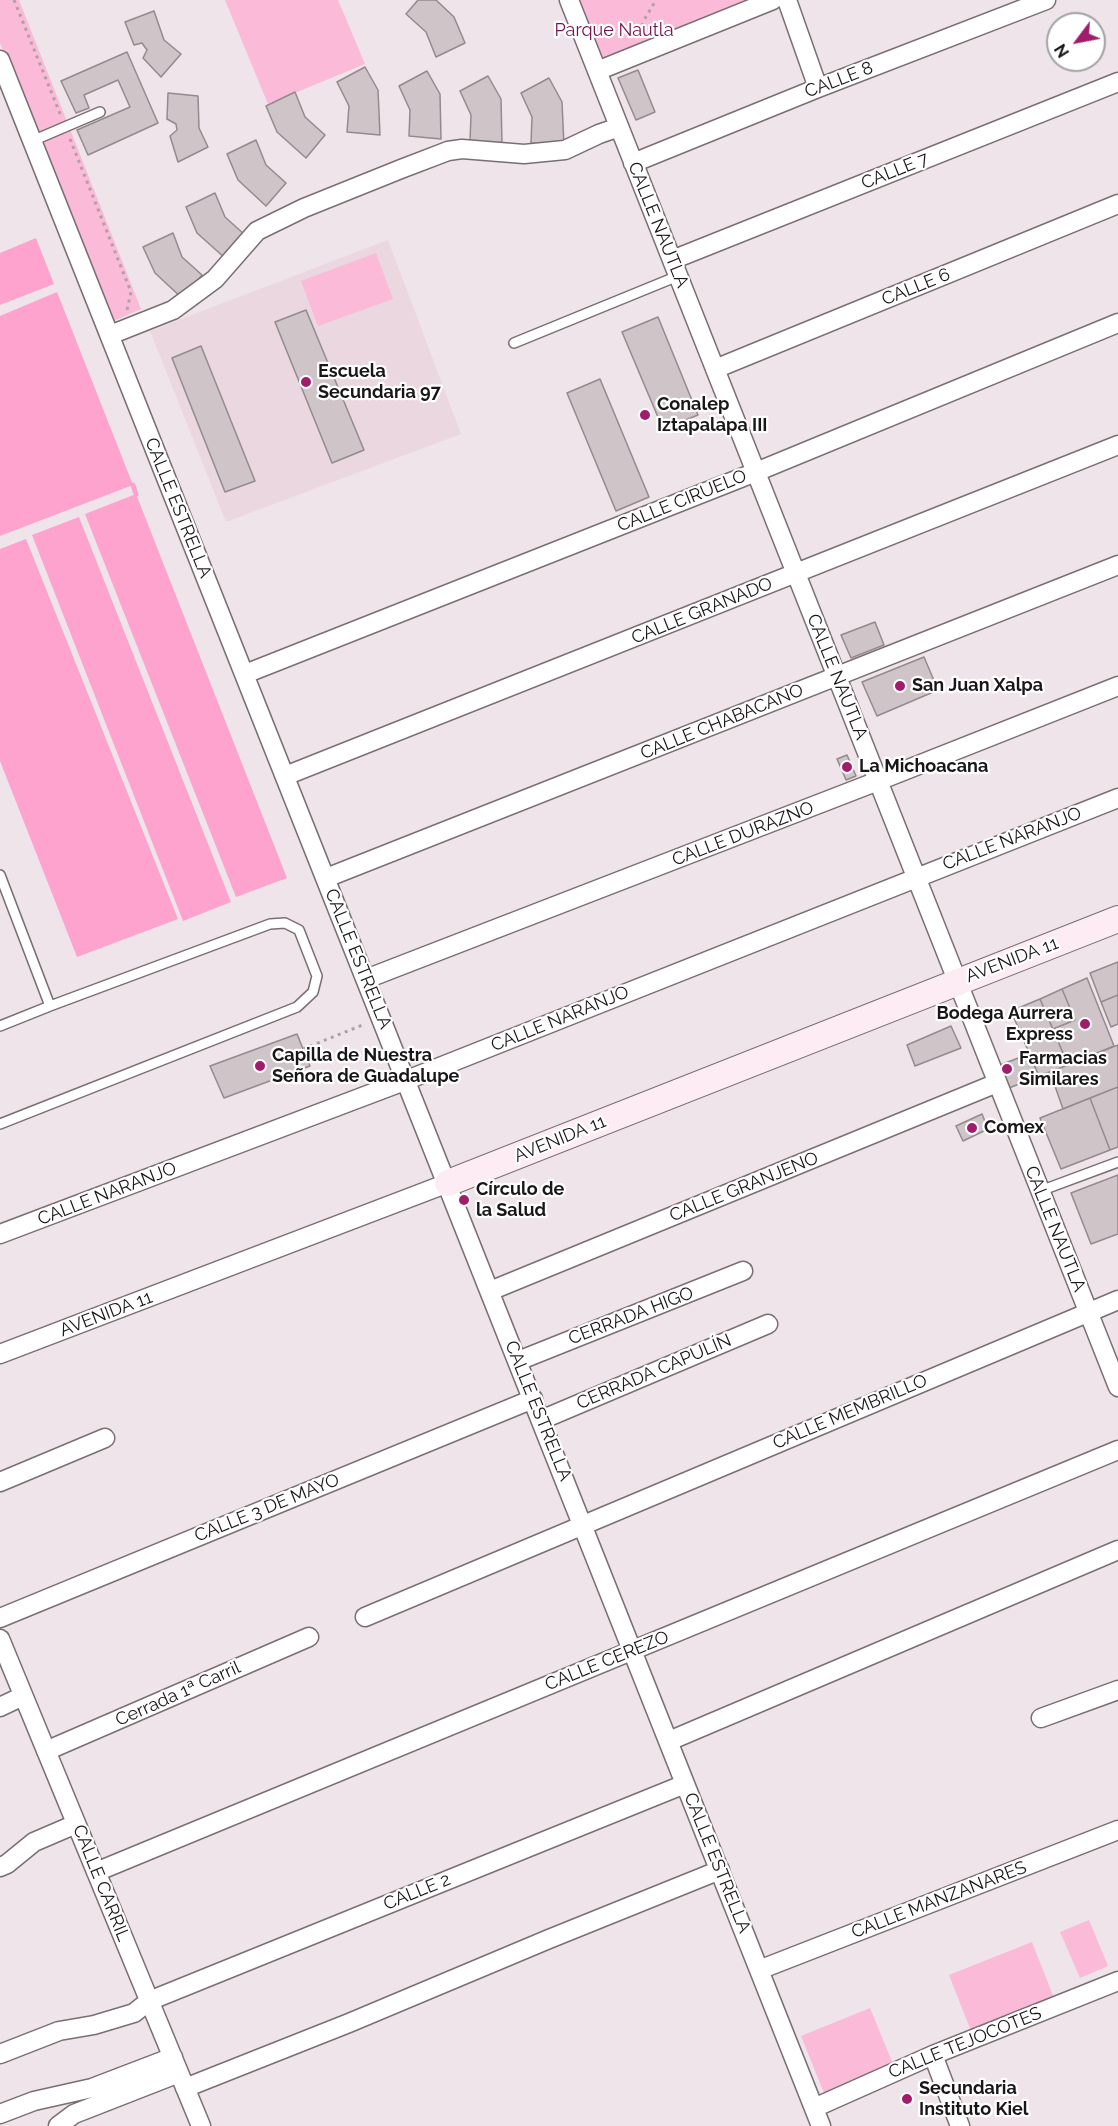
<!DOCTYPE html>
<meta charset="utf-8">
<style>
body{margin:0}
#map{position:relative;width:1118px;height:2126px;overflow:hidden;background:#efe4e9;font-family:Raleway,sans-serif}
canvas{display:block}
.north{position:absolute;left:1046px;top:12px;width:60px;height:60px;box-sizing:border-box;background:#fff;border:2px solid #a3a2a2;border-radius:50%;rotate:238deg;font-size:16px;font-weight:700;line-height:24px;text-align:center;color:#191617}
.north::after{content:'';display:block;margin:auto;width:21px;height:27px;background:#a11d6c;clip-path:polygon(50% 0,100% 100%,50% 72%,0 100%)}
</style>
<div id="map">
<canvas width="1118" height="2126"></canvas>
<div class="north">N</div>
</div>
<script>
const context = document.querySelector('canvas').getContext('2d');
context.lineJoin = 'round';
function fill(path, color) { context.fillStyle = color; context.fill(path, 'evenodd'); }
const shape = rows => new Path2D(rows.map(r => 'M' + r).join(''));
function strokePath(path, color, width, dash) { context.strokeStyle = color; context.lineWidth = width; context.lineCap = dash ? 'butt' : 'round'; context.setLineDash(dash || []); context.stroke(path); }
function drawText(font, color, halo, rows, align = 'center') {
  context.font = font + ' Raleway,sans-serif'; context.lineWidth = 4.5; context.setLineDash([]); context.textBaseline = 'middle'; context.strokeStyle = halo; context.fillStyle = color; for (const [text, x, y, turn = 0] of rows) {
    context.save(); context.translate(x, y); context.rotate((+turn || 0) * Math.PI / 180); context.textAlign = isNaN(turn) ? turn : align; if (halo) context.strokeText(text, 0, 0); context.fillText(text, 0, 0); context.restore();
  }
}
const built = shape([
 [388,240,461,434,226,522,150,331]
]);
const green = shape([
 [0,0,19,0,141,309,109,323,0,43],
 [225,0,338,0,365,64,268,104],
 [569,0,771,0,597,71],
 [376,253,393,299,318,326,301,281],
 [1089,1920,1108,1966,1080,1978,1060,1932],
 [1032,1942,1054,1998,971,2031,949,1975],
 [870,2008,893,2064,824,2093,801,2036]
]);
const water = shape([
 [36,238,54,284,0,305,0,253],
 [57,292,133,485,0,536,0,316],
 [136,494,287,878,236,897,85,514],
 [79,517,231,902,183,921,32,535],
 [26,539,178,919,77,957,0,761,0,549]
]);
const stream = shape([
 [133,485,136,494]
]);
const building = shape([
 [418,0,436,0,454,17,465,43,436,57,426,32,406,14,418,0],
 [154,11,164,40,181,54,161,77,143,58,147,50,142,43,134,45,125,22,154,11],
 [127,52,158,123,88,155,77,130,130,107,118,80,84,95,89,108,76,113,61,81,127,52],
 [365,67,378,90,380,135,347,132,349,106,337,82,365,67],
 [638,70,655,112,636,120,618,78,638,70],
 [427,71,440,94,441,139,409,136,410,110,399,86,427,71],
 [488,76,501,99,502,144,470,141,471,115,460,91,488,76],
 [549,78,562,102,564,146,531,143,532,117,521,93,549,78],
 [295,92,305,117,325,135,306,158,277,132,266,106,295,92],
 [168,93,198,96,199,128,208,147,178,162,170,136,177,130,176,124,167,119,168,93],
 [256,140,266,165,286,183,266,206,238,180,227,154,256,140],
 [215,193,225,217,245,235,226,259,197,233,186,207,215,193],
 [173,233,182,257,202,275,183,299,155,273,143,247,173,233],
 [306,310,364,450,332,463,275,322,306,310],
 [658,317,698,415,663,429,622,332,658,317],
 [201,346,255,481,225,492,172,358,201,346],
 [600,379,649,497,616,511,567,393,600,379],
 [875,622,884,645,851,658,841,635,875,622],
 [924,657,938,690,877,716,862,682,924,657],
 [847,755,856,776,846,780,837,759,847,755],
 [1118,962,1118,995,1101,1002,1090,973,1118,962],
 [1087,978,1114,1046,1068,1065,1053,1029,1075,1020,1062,989,1087,978],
 [1062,989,1075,1020,1053,1029,1040,999,1062,989],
 [1118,995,1118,1024,1111,1027,1101,1002,1118,995],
 [1040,999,1068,1065,1039,1076,1011,1011,1040,999],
 [951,1026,961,1048,915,1066,907,1045,951,1026],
 [297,1034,310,1066,224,1098,210,1066,297,1034],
 [1118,1045,1118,1087,1063,1109,1050,1072,1118,1045],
 [1029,1054,1039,1076,1009,1088,1000,1065,1029,1054],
 [1118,1087,1118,1147,1110,1150,1090,1098,1118,1087],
 [1090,1098,1110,1150,1061,1169,1040,1118,1090,1098],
 [982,1114,988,1129,963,1141,956,1126,982,1114],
 [1118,1175,1118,1234,1091,1244,1071,1193,1118,1175]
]);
const path = shape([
 [14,0,61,116],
 [640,33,644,20,656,0],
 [70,139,131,292,127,310],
 [303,1049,365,1024]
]);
const lane = shape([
 [32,141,100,112],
 [514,343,678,276],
 [0,875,50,1006,270,924,285,923,299,930,317,976,313,992,297,1007,0,1124],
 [0,1026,50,1006],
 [1040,1191,1118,1162]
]);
const street = shape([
 [569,0,1118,1387],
 [787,0,818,88],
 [0,60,821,2126],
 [597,71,773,0],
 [633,163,818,88,1046,0],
 [672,260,1118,82],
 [110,335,173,310,215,279,257,231,304,208,401,169,448,151,462,149,524,154,565,150,599,134,619,127],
 [715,369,1118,204],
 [245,674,756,472,1118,323],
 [285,776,1118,445],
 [326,878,1118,565],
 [366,979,878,781,1118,686],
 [0,1234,407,1080,1118,798],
 [490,1291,997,1083],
 [0,1354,448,1183],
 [518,1361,743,1271],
 [541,1420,768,1324],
 [0,1482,105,1438],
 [365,1617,1118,1300],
 [0,1618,533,1399],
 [0,1639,201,2126],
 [0,1707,23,1696],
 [1041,1718,1118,1690],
 [669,1741,1118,1550],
 [46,1751,309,1637],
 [0,1867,7,1864,34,1842,76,1824],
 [96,1872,1118,1450],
 [759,1970,1118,1830],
 [0,2054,59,2031,94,2025,134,2013,149,2001,685,1784],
 [933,2055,960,2126],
 [185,2088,349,2023,549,1939,720,1870],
 [814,2108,933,2055,1118,1981],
 [0,2114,34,2101,92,2088,173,2057],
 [58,2126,74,2114,179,2073]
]);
const secondary = shape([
 [448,1183,1118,919]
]);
const markers = [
 [306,382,6,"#a11d6c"],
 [645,415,6,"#a11d6c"],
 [900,686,6,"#a11d6c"],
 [847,767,6,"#a11d6c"],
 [1085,1024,6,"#a11d6c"],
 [260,1066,6,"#a11d6c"],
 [1007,1069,6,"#a11d6c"],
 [972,1128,6,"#a11d6c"],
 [464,1200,6,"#a11d6c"],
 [907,2099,6,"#a11d6c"]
];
const parkNames = [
 ["Parque Nautla",614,31]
];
const streetNames = [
 ["CALLE 8",839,80,-21],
 ["CALLE 7",895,171,-22],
 ["CALLE NAUTLA",658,225,68],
 ["CALLE 6",916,287,-22],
 ["CALLE CIRUELO",682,501,-22],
 ["CALLE ESTRELLA",178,508,68],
 ["CALLE GRANADO",702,611,-22],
 ["CALLE NAUTLA",837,677,68],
 ["CALLE CHABACANO",722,722,-22],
 ["CALLE DURAZNO",743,834,-21],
 ["CALLE NARANJO",1012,839,-21],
 ["CALLE ESTRELLA",358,959,68],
 ["AVENIDA 11",1012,960,-21],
 ["CALLE NARANJO",560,1019,-22],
 ["AVENIDA 11",560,1139,-22],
 ["CALLE GRANJENO",744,1187,-22],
 ["CALLE NARANJO",107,1194,-21],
 ["CALLE NAUTLA",1055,1229,68],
 ["AVENIDA 11",106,1314,-21],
 ["CERRADA HIGO",631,1316,-21],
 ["CERRADA CAPULÍN",654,1372,-23],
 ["CALLE ESTRELLA",538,1411,68],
 ["CALLE MEMBRILLO",850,1412,-23],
 ["CALLE 3 DE MAYO",267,1508,-22],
 ["CALLE CEREZO",607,1661,-22],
 ["Cerrada 1ª Carril",178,1694,-24],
 ["CALLE ESTRELLA",717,1863,68],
 ["CALLE CARRIL",101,1883,68],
 ["CALLE 2",417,1892,-22],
 ["CALLE MANZANARES",939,1900,-21],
 ["CALLE TEJOCOTES",965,2043,-22]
];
const poiNames = [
 ["Escuela",318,372],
 ["Secundaria 97",318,393],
 ["Conalep",657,405],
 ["Iztapalapa III",657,426],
 ["San Juan Xalpa",912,686],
 ["La Michoacana",859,767],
 ["Bodega Aurrera",1073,1014,"right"],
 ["Express",1073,1035,"right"],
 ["Capilla de Nuestra",272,1056],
 ["Señora de Guadalupe",272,1077],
 ["Farmacias",1019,1059],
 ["Similares",1019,1080],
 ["Comex",984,1128],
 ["Círculo de",476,1190],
 ["la Salud",476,1211],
 ["Secundaria",919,2089],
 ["Instituto Kiel",919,2110]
];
fill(built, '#ead7df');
fill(green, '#fbbad8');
fill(water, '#fda3ce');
strokePath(stream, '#fda3ce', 5);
fill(building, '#cfc5c9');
strokePath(building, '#948a8e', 1.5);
strokePath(lane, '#796f73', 12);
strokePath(street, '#796f73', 21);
strokePath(secondary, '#796f73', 28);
strokePath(path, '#aba3a6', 3, [3, 4.5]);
strokePath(lane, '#fff', 9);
strokePath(street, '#fff', 18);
strokePath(secondary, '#feecf4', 26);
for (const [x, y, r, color] of markers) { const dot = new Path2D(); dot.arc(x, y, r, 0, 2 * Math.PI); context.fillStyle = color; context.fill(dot); strokePath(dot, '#fff', 2); }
drawText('18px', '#770f4e', '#fff', parkNames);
drawText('18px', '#191617', '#fff', streetNames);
drawText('bold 18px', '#191617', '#fff', poiNames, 'left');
</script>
